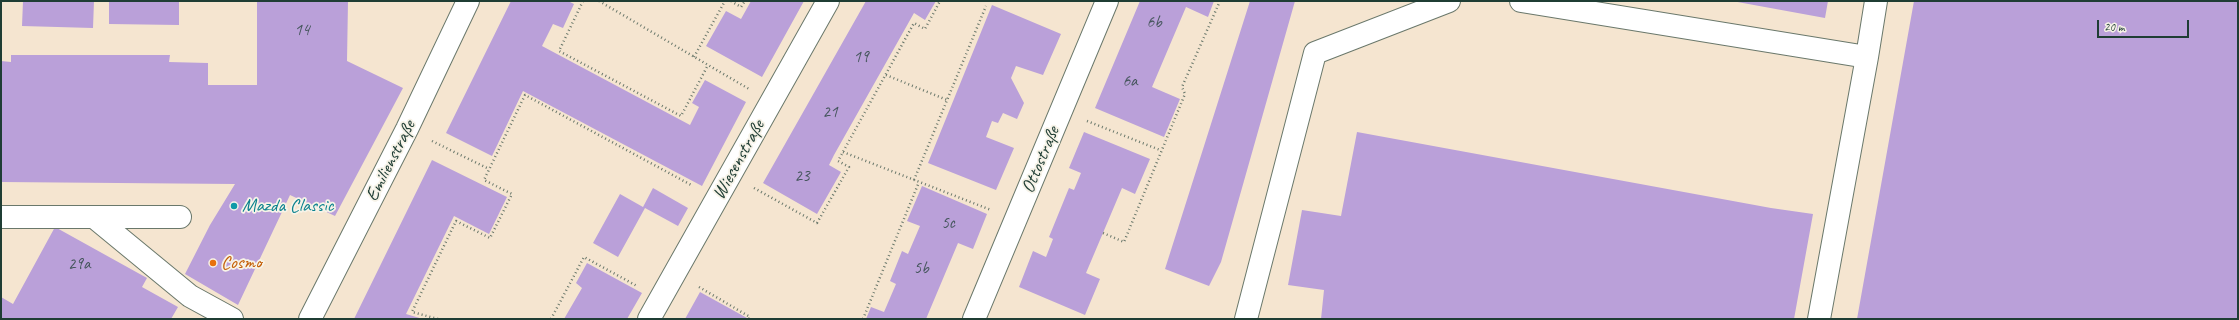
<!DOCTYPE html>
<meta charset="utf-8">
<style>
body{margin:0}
#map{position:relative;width:2239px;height:320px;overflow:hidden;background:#f5e5d0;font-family:Caveat,sans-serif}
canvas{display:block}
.frame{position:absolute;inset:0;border:2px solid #1f3d34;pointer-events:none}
.scale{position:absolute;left:2097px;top:20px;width:92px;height:18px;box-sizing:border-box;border:2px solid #1f3d34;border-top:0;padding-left:5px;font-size:12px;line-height:14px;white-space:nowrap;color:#1f3d34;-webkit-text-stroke:3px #f7f3e8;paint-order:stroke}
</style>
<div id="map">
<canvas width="2239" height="320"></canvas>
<div class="frame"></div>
<div class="scale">20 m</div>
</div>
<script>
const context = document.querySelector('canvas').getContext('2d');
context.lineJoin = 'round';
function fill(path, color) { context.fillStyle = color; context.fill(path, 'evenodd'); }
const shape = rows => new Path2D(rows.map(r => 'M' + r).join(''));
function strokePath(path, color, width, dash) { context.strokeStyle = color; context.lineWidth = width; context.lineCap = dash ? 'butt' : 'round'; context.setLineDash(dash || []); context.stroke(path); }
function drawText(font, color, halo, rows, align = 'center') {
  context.font = font + ' Caveat,sans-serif'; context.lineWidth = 3.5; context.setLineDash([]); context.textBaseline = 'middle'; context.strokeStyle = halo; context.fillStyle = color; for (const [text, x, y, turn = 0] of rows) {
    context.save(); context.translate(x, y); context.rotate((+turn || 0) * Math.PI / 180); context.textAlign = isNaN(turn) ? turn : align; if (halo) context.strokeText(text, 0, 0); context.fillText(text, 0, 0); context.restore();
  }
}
const building = shape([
 [23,1,94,1,93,28,22,26],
 [109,1,179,1,179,25,109,24],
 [257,1,348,1,347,61,403,88,335,216,290,195,238,305,185,274,210,225,235,184,1,182,1,61,11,62,11,55,170,55,169,62,208,63,208,85,257,85],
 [511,1,568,1,574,4,563,28,553,24,542,46,690,125,699,107,692,103,705,80,746,102,702,186,523,91,492,156,446,133],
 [751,1,804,1,762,77,706,46,726,11,741,19],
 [866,1,936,1,925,20,914,13,834,155,829,165,841,172,817,214,763,183],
 [1140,1,1214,1,1208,17,1186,7,1152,87,1180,99,1164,137,1095,108],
 [1250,1,1295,1,1221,262,1209,286,1165,269],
 [1732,1,1828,1,1825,18],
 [1914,1,2238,1,2238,319,1857,319],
 [992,5,1061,34,1043,75,1016,66,1011,78,1024,103,1017,119,1003,113,998,123,992,121,986,137,1014,148,996,190,928,163],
 [1084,132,1150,159,1135,194,1122,188,1086,273,1100,279,1085,315,1019,287,1033,251,1046,257,1053,239,1049,237,1069,188,1074,190,1081,173,1069,168],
 [1357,132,1771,208,1813,214,1794,319,1321,319,1324,290,1288,285,1302,210,1341,216],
 [432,160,507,197,489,234,454,216,406,314,423,319,354,319],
 [922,186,987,214,973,249,958,243,926,319,866,319,871,307,884,312,896,284,890,281,902,251,908,254,920,226,907,221],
 [653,188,688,208,678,226,645,208,618,257,593,243,620,194,643,207],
 [55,227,147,278,142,287,178,307,171,319,1,319,1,297,13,304],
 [587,263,642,293,627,319,564,319,582,288,576,283],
 [700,292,747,318,685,319]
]);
const path = shape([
 [583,1,559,51,681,116,708,65],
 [599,1,749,89],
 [731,1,741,7,745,1],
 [694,57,725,1],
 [886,75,947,100],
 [1087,121,1160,150],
 [432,141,489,169],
 [843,152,991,210],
 [914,180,986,6],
 [754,188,817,223,849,167,838,161,914,23,925,29,940,1],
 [1103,233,1124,242,1185,94,1182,87,1220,1],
 [699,287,750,317,749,319],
 [438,319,412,312,456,221,490,238,512,194,484,180,525,95,693,186],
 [551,319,584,257,637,286],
 [863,319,919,182]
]);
const minor = shape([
 [1521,1,1867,57,1876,1],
 [1,217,180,217],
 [94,217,190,296,232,319],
 [310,319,407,129,468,1],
 [649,319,828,1],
 [974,319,1107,1],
 [1246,319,1315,53,1449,1],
 [1819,319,1867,57]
]);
const markers = [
 [234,206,4,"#0f9aa8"],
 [213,263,4,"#e8710a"]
];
const numberNames = [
 ["6b",1154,23],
 ["14",302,31],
 ["19",861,58],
 ["6a",1130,82],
 ["21",830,113],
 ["23",802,177],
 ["5c",948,224],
 ["29a",79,265],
 ["5b",921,269]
];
const streetNames = [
 ["Wiesenstraße",739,160,-61],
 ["Ottostraße",1041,160,-67],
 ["Emilienstraße",391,161,-63]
];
const cultureNames = [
 ["Mazda Classic",242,206]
];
const foodNames = [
 ["Cosmo",221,263]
];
fill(building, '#baa0d9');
strokePath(minor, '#6a786b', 24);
strokePath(path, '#6a786b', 2.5, [1, 3]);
strokePath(minor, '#fff', 22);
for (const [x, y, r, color] of markers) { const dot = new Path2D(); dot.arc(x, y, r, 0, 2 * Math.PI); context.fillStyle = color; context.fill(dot); strokePath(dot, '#f7f3e8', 1.5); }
drawText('17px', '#46565d', null, numberNames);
drawText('19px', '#1f3d34', '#f7f3e8', streetNames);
drawText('19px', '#0d838f', '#f7f3e8', cultureNames, 'left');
drawText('19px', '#c56008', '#f7f3e8', foodNames, 'left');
</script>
